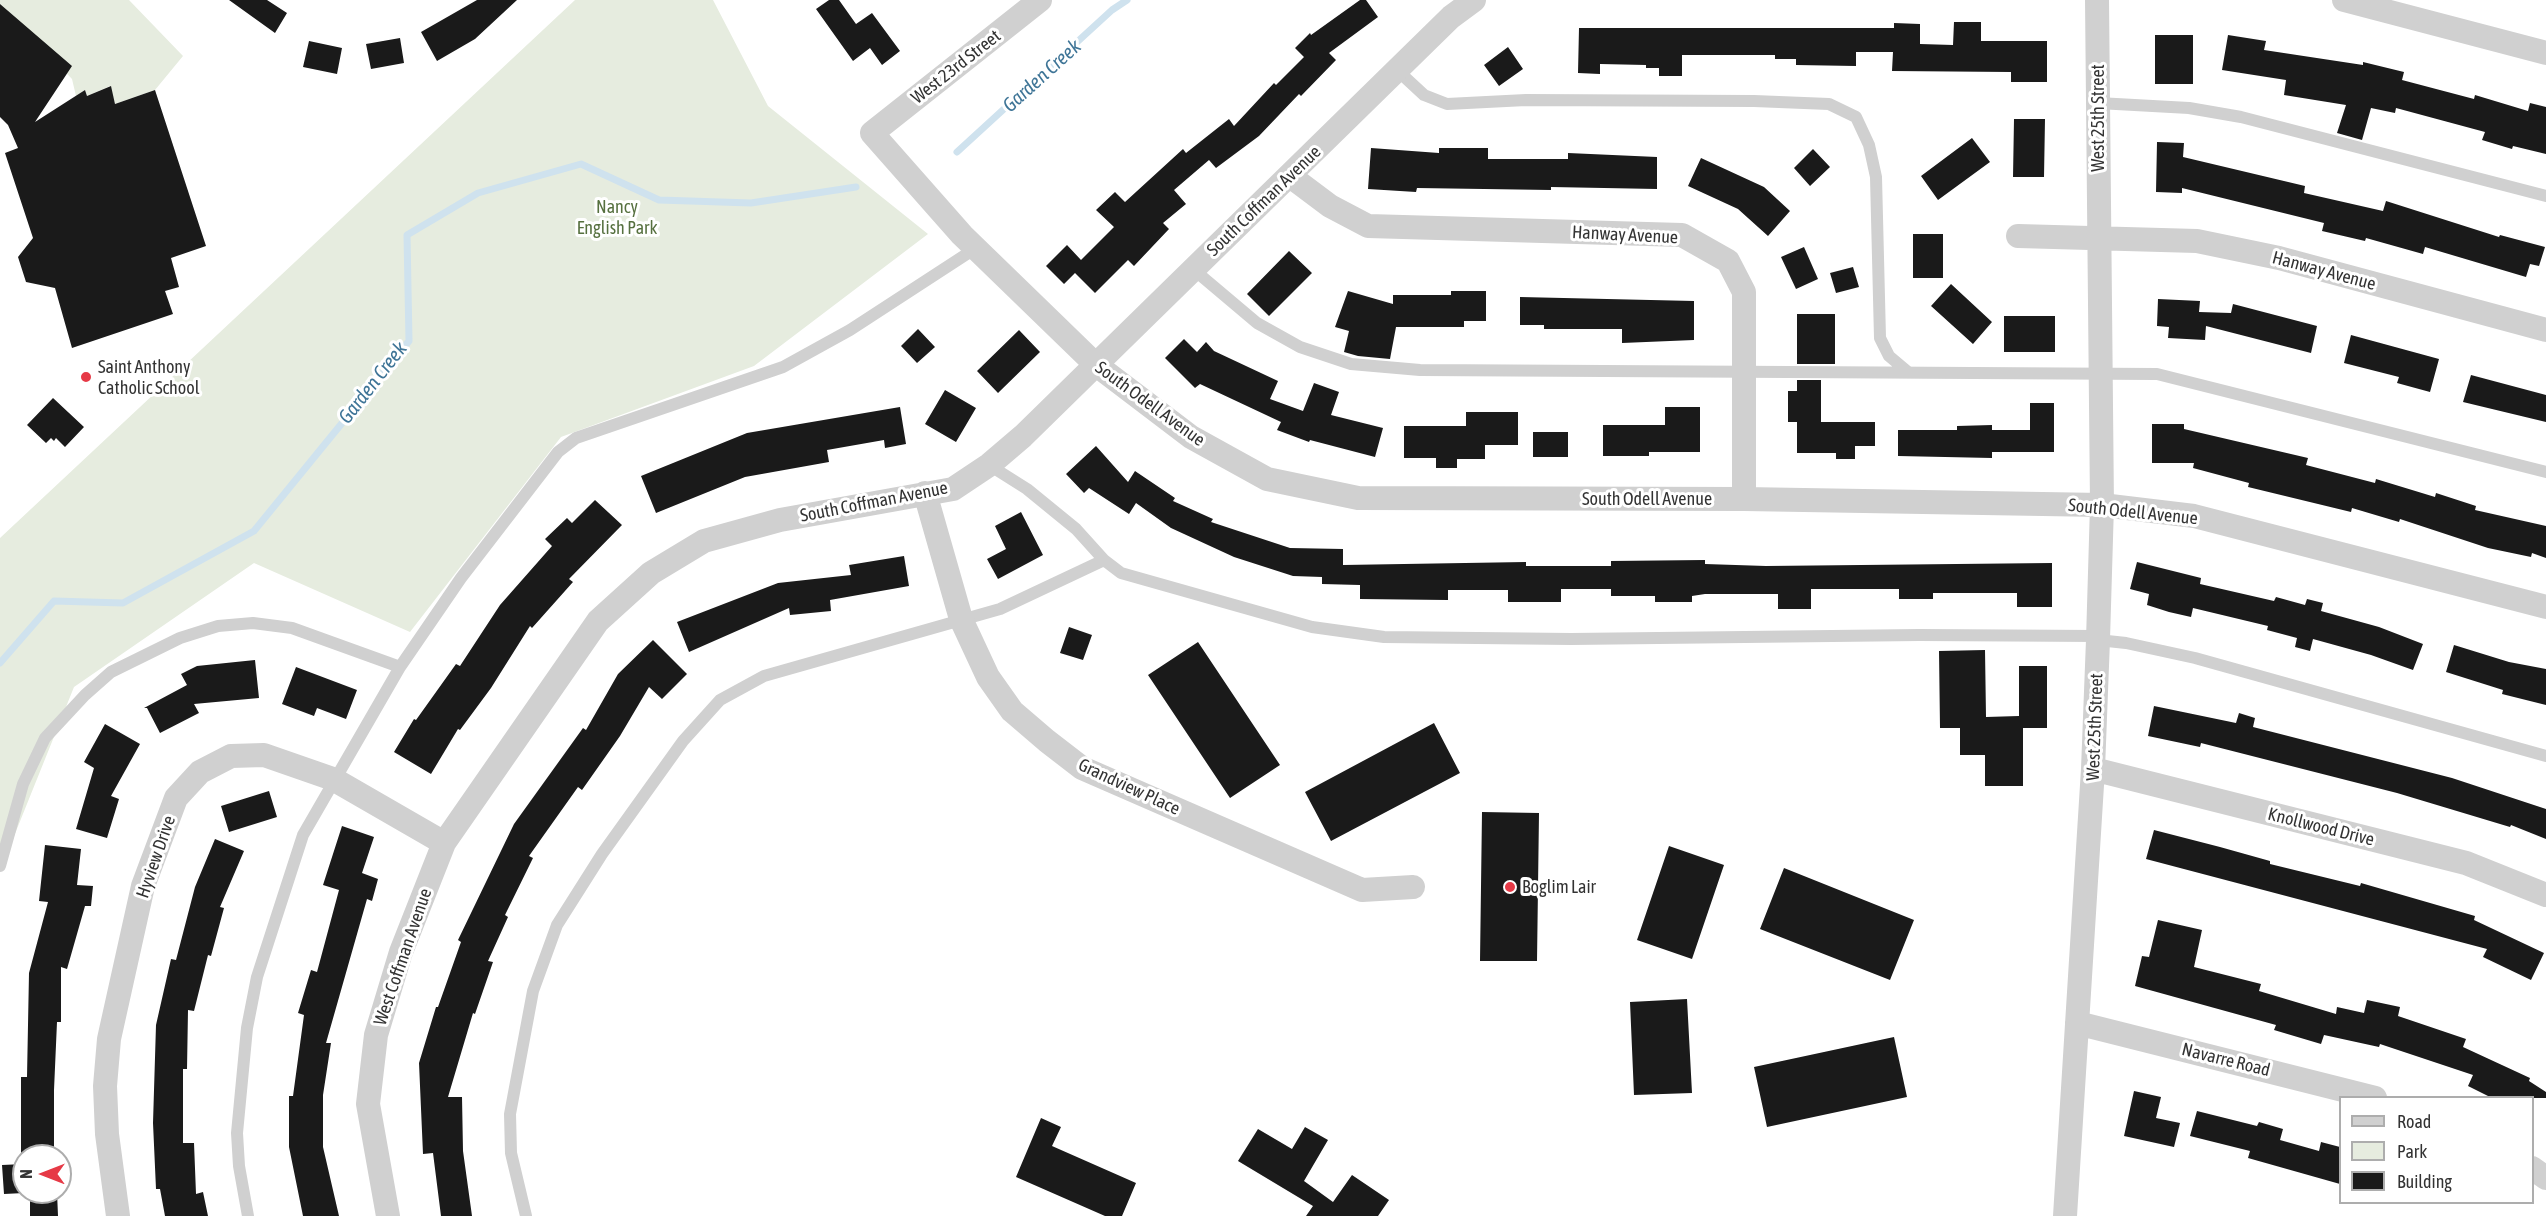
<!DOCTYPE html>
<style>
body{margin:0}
#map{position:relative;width:2546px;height:1216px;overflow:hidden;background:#fff;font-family:"Asap Condensed",sans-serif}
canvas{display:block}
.legend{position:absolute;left:2339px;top:1096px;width:195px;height:108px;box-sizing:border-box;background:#fff;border:2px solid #adadad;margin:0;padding:8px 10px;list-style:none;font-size:18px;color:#333}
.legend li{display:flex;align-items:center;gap:12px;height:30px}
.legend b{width:30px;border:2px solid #adadad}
.north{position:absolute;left:12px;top:1144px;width:60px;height:60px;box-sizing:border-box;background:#fff;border:2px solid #adadad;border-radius:50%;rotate:270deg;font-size:16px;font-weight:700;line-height:24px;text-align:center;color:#333}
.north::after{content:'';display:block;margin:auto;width:21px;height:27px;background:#e63946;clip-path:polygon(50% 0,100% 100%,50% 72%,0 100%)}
</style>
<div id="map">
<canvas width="2546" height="1216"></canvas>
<ul class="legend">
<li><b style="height:8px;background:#d0d0d0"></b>Road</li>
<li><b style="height:16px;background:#e6ecdf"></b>Park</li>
<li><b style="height:16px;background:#1a1a1a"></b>Building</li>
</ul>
<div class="north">N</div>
</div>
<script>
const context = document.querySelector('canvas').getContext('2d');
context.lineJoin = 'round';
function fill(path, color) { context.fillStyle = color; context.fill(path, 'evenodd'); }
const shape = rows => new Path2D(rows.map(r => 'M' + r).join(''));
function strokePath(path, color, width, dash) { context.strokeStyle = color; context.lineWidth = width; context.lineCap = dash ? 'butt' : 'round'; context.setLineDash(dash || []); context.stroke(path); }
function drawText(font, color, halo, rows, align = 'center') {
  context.font = font + ' "Asap Condensed",sans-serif'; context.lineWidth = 6; context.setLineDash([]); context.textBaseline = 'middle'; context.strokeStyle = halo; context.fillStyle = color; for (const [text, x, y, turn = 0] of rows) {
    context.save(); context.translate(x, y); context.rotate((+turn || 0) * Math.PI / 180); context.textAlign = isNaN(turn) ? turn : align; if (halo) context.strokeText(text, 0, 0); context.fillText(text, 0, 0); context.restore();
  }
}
const green = shape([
 [0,0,129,0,183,56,155,90,115,104,110,86,87,96,85,90,76,96,72,79,0,4],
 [575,0,713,0,768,106,928,234,754,366,561,437,410,632,254,563,74,687,0,871,0,538]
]);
const stream = shape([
 [957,152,1112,10,1127,0],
 [0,663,54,601,123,603,254,531,409,341,407,235,478,193,581,164,659,200,751,203,856,187]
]);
const building = shape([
 [229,0,267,0,287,13,275,33],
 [477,0,517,0,475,39,437,61,421,32],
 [829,0,839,0,856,24,872,13,900,51,882,65,870,48,853,61,816,9],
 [1360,0,1366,0,1378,17,1329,53,1336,60,1301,96,1299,94,1259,136,1216,168,1209,160,1174,190,1186,204,1163,223,1169,229,1134,266,1128,260,1095,293,1075,273,1064,284,1046,266,1067,245,1081,260,1114,227,1096,210,1115,192,1125,202,1183,149,1186,153,1229,119,1234,126,1274,83,1276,85,1304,57,1295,48,1310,33,1311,35],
 [0,4,72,66,35,122,85,90,87,96,111,86,115,104,155,90,206,246,171,258,179,287,165,291,173,314,72,348,55,288,26,282,18,257,33,238,5,153,18,148,8,125,0,117],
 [1954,22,1981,22,1981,41,2047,41,2047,82,2011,82,2011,72,1892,71,1893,52,1856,52,1856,66,1796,65,1796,59,1775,59,1775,55,1682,55,1682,76,1659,76,1659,68,1646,68,1646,65,1600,64,1600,74,1578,73,1579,28,1894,28,1894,23,1920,24,1920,44,1953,45],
 [2155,35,2193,35,2193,84,2155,84],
 [2228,35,2266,41,2264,50,2363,65,2363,62,2404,72,2402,80,2474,99,2475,95,2528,111,2530,103,2546,107,2546,154,2513,146,2512,149,2482,140,2485,132,2396,108,2395,113,2371,108,2362,140,2337,133,2346,105,2284,95,2286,80,2222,70],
 [400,38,404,63,371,69,366,44],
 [309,41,342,48,337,74,303,67],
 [1508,47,1523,69,1499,86,1484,65],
 [2014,119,2045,119,2044,177,2013,177],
 [1972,138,1990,162,1938,200,1921,176],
 [2157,142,2184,143,2183,157,2305,186,2304,193,2383,211,2386,201,2499,237,2500,235,2545,247,2539,266,2530,264,2526,277,2425,247,2423,254,2366,238,2365,241,2322,231,2324,223,2182,188,2182,193,2156,192],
 [1371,148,1439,153,1439,148,1488,148,1488,159,1568,159,1568,153,1657,157,1657,189,1551,187,1551,190,1417,188,1416,192,1368,189],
 [1813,149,1830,167,1810,186,1794,168],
 [1701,158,1764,187,1790,211,1768,236,1738,209,1688,186],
 [1913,234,1943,234,1943,278,1913,278],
 [1804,247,1818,279,1796,289,1781,257],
 [1289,251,1312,273,1269,316,1247,294],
 [1853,267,1859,287,1836,293,1830,273],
 [1951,284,1992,322,1973,344,1931,306],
 [1348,291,1393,304,1393,295,1451,295,1451,291,1486,291,1486,321,1464,321,1464,327,1396,327,1390,359,1358,356,1344,352,1349,331,1335,327],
 [1520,297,1694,301,1694,340,1622,343,1622,329,1544,329,1544,325,1520,325],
 [2158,299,2200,301,2199,312,2231,313,2233,304,2317,326,2311,353,2206,326,2205,340,2168,338,2169,327,2157,326],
 [1797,314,1835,314,1835,364,1797,364],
 [2004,316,2055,316,2055,352,2004,352],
 [918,329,935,347,917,363,901,346],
 [1019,330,1040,352,998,393,977,371],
 [2351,335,2439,359,2430,392,2397,383,2399,377,2344,363],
 [1184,339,1197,352,1206,342,1214,351,1278,381,1270,399,1303,411,1314,383,1339,392,1331,415,1383,428,1375,457,1310,440,1309,442,1277,430,1281,422,1200,384,1195,388,1165,358],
 [2471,375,2546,395,2546,422,2463,402],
 [1797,380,1821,380,1821,422,1875,422,1875,446,1855,446,1855,459,1836,459,1836,453,1797,453,1797,422,1788,422,1788,391,1797,391],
 [945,390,976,408,956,442,925,424],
 [53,398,84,427,65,447,56,438,54,441,51,438,46,443,27,425],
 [2030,403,2054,403,2054,452,1992,452,1992,458,1898,456,1898,430,1957,430,1957,426,1992,425,1992,430,2030,430],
 [900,407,906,444,885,448,884,440,827,450,829,462,745,477,656,513,641,476,747,433],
 [1665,407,1700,407,1700,452,1649,452,1649,456,1603,456,1603,425,1665,425],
 [1466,412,1518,412,1518,445,1485,445,1485,459,1457,459,1457,468,1436,468,1436,458,1404,458,1404,426,1466,426],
 [2152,424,2184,424,2184,429,2308,458,2306,465,2375,483,2376,479,2435,497,2436,493,2476,506,2475,510,2546,526,2546,558,2532,553,2531,557,2488,548,2400,519,2399,522,2352,508,2351,512,2248,487,2249,483,2193,468,2194,463,2152,463],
 [1533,432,1568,432,1568,457,1533,457],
 [1096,446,1128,482,1135,471,1175,498,1173,501,1213,519,1211,522,1290,548,1343,549,1343,565,1526,562,1526,566,1611,566,1611,561,1705,560,1705,564,1766,566,2052,563,2052,607,2017,607,2017,593,1933,593,1933,599,1899,599,1899,589,1811,589,1811,609,1778,609,1778,594,1705,594,1692,596,1692,602,1655,602,1655,596,1611,596,1611,589,1561,589,1561,602,1508,602,1508,590,1448,590,1448,600,1360,599,1360,585,1322,584,1322,577,1293,576,1234,557,1171,528,1136,503,1129,514,1089,488,1084,493,1066,474],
 [595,500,622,525,569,579,573,582,532,628,530,626,491,688,460,730,458,729,431,774,394,752,414,719,416,720,456,664,460,666,500,605,552,546,545,539,567,518,572,523],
 [1021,512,1043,555,998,579,987,559,1006,549,995,526],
 [904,556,909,586,830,600,831,611,790,615,789,608,689,652,677,622,778,583,851,575,849,565],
 [2137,562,2201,578,2200,584,2274,601,2276,597,2305,605,2307,599,2323,603,2321,611,2379,627,2423,644,2413,670,2371,655,2313,639,2310,651,2295,647,2297,638,2267,630,2268,626,2193,608,2191,617,2169,612,2147,605,2149,594,2130,589],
 [1069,627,1092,635,1083,660,1060,653],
 [653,640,687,674,662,699,649,687,620,736,582,790,578,787,529,856,533,858,505,915,508,917,488,961,493,962,475,1014,473,1013,448,1097,462,1097,463,1151,472,1216,441,1216,433,1153,423,1154,419,1063,436,1007,438,1007,461,942,458,940,514,824,583,728,586,730,618,674],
 [1198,642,1280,765,1230,798,1148,675],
 [2454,645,2509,662,2546,669,2546,705,2502,694,2503,690,2446,672],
 [1985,650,1986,717,2019,716,2019,666,2047,666,2047,728,2023,728,2023,786,1985,786,1985,755,1960,755,1960,728,1940,728,1939,651],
 [255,660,259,698,194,704,199,713,160,733,147,708,144,708,187,685,181,674,197,666],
 [296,667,357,690,346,719,317,708,314,716,282,704],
 [2154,706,2236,723,2239,713,2255,718,2253,727,2452,778,2546,809,2546,839,2511,825,2510,827,2397,793,2201,743,2200,747,2148,736],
 [1434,723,1460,773,1331,841,1305,792],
 [105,724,140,744,111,796,119,799,107,838,76,829,94,768,84,762],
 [269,791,277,817,229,832,221,806],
 [1482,812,1539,813,1537,961,1480,961],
 [342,826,374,837,362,873,378,879,372,901,367,899,326,1043,331,1043,323,1095,323,1147,339,1216,303,1216,289,1147,289,1096,293,1096,304,1015,298,1013,311,970,317,972,339,890,323,885],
 [2154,830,2220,847,2270,861,2270,864,2360,886,2361,883,2475,916,2474,920,2544,953,2531,980,2483,957,2487,949,2146,859],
 [215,839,244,851,220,907,224,908,211,956,208,955,194,1011,188,1010,187,1069,183,1069,183,1143,194,1143,196,1194,203,1192,208,1216,165,1216,160,1189,156,1189,153,1123,156,1025,171,959,176,960,195,887],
 [45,845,81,849,77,885,93,886,91,906,85,906,67,969,61,967,61,1022,57,1022,54,1090,54,1154,21,1154,21,1077,27,1077,29,973,48,902,39,901],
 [1669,846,1724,865,1692,959,1637,940],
 [1784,868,1914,920,1890,980,1760,929],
 [2158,920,2202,930,2194,967,2261,984,2259,991,2336,1014,2337,1007,2364,1013,2367,1000,2400,1007,2398,1016,2466,1039,2463,1047,2530,1078,2529,1081,2546,1092,2546,1098,2492,1098,2468,1086,2473,1075,2380,1044,2379,1047,2324,1035,2321,1044,2274,1030,2276,1025,2135,986,2142,956,2149,957],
 [1687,999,1692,1093,1634,1095,1630,1002],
 [1894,1037,1907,1097,1767,1127,1754,1067],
 [2134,1091,2161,1097,2156,1118,2180,1123,2174,1147,2124,1136],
 [2197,1111,2257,1126,2259,1122,2283,1129,2280,1140,2319,1151,2321,1142,2340,1147,2340,1184,2248,1158,2250,1151,2190,1136],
 [1041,1118,1061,1127,1052,1146,1136,1183,1122,1216,1105,1216,1016,1177],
 [1305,1127,1328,1140,1304,1181,1333,1202,1352,1175,1389,1200,1378,1216,1306,1216,1313,1206,1238,1161,1258,1129,1292,1149],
 [24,1164,24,1193,4,1194,2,1165],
 [30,1192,57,1192,58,1216,30,1216]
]);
const service = shape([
 [1397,70,1424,95,1447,104,1526,100,1754,101,1829,104,1856,117,1869,145,1876,177,1880,338,1889,356,1908,372],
 [2098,103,2189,108,2241,117,2546,196],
 [1193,269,1257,323,1300,347,1351,364,1420,370,2157,374,2546,472],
 [989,465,1027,489,1076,529,1104,560,1121,573,1312,627,1384,637,1571,639,1919,635,2098,636],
 [2098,640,2126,643,2195,658,2546,756],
 [0,866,23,784,45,738,85,695,111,672,180,638,218,626,253,623,292,628,400,667],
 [248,1216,239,1166,237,1133,247,1028,257,977,303,835,400,667,461,578,558,452,576,438,783,367,850,330,976,248],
 [526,1216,511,1153,510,1114,533,991,557,925,602,854,683,741,720,700,764,676,1000,609,1104,560]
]);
const minor = shape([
 [1040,0,872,133,962,235,1095,364,1191,437,1267,479,1358,498,1744,499,2102,505,2194,516,2546,607],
 [2344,0,2546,53],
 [1290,176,1330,206,1368,226,1682,235,1728,261,1744,292,1744,499],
 [2018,236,2197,241,2279,258,2546,330],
 [925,493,961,619,988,677,1012,711,1047,741,1082,768,1362,890,1413,887],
 [2093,769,2466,863,2546,895],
 [2077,1023,2375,1098],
 [2532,1168,2546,1178],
 [118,1216,107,1134,105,1086,109,1039,143,886,176,798,200,772,231,756,264,755,333,779,444,843],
 [388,1216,368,1104,376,1035,401,952,444,843,598,621,651,573,704,541,780,520,953,489,989,465,1023,436,1451,17,1474,0],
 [2065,1216,2093,769,2098,640,2102,505,2097,0]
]);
const markers = [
 [86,377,6,"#e63946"],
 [1510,887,6,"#e63946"]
];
const streetNames = [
 ["West 23rd Street",956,67,-38],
 ["West 25th Street",2098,118,-90],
 ["South Coffman Avenue",1264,201,-44],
 ["Hanway Avenue",1625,235,3],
 ["Hanway Avenue",2324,271,15],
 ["South Odell Avenue",1150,404,36],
 ["South Odell Avenue",1647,499],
 ["South Coffman Avenue",874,502,-11],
 ["South Odell Avenue",2133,512,6],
 ["West 25th Street",2095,727,-88],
 ["Grandview Place",1129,787,25],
 ["Knollwood Drive",2321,827,14],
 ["Hyview Drive",156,857,-71],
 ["West Coffman Avenue",403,957,-71],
 ["Navarre Road",2226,1060,14]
];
const parkNames = [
 ["Nancy",617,207],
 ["English Park",617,228]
];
const poiNames = [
 ["Saint Anthony",98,367],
 ["Catholic School",98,388],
 ["Boglim Lair",1522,887]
];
const waterNames = [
 ["Garden Creek",1042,76,-42],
 ["Garden Creek",373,383,-52]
];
fill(green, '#e6ecdf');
strokePath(stream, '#cfe2ee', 7);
fill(building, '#1a1a1a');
strokePath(service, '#d0d0d0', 12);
strokePath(minor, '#d0d0d0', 24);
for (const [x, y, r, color] of markers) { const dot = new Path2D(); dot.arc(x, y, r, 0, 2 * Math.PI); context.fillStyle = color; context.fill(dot); strokePath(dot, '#fff', 2); }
drawText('18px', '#333', '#fff', streetNames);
drawText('18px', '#56703f', '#fff', parkNames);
drawText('18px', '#333', '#fff', poiNames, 'left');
drawText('italic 20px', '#3f7597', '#fff', waterNames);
</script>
